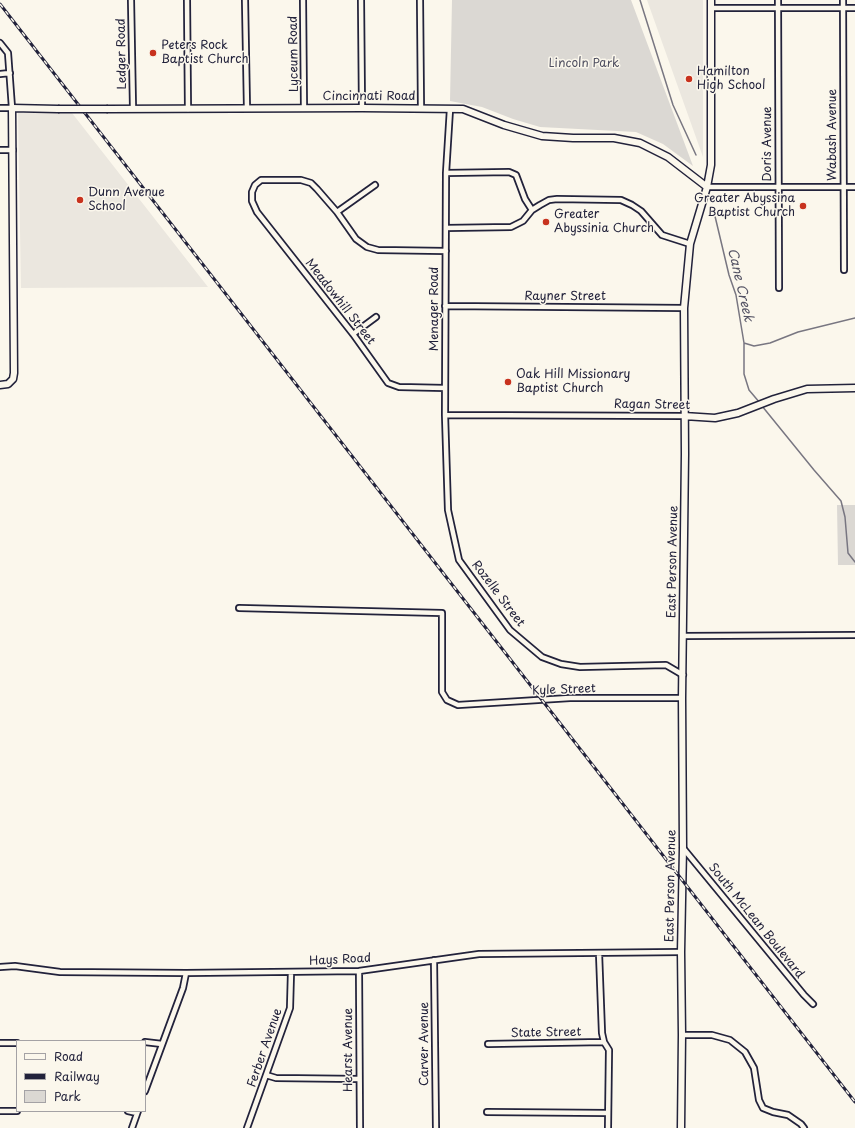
<!DOCTYPE html>
<style>
body{margin:0}
#map{position:relative;width:855px;height:1128px;overflow:hidden;background:#fbf7ec;font-family:"Playpen Sans",sans-serif}
canvas{display:block}
.legend{position:absolute;left:16px;top:1040px;width:130px;height:72px;box-sizing:border-box;background:#fbf7ec;border:1px solid #a4a2a5;margin:0;padding:5px 7px;list-style:none;font-size:12px;color:#22223b}
.legend li{display:flex;align-items:center;gap:8px;height:20px}
.legend b{width:20px;border:1px solid #a4a2a5}
</style>
<div id="map">
<canvas width="855" height="1128"></canvas>
<ul class="legend">
<li><b style="height:5px;background:#fbf7ec"></b>Road</li>
<li><b style="height:5px;background:#22223b"></b>Railway</li>
<li><b style="height:11px;background:#dbd8d3"></b>Park</li>
</ul>
</div>
<script>
const context = document.querySelector('canvas').getContext('2d');
context.lineJoin = 'round';
function fill(path, color) { context.fillStyle = color; context.fill(path, 'evenodd'); }
const shape = rows => new Path2D(rows.map(r => 'M' + r).join(''));
function strokePath(path, color, width, dash) { context.strokeStyle = color; context.lineWidth = width; context.lineCap = dash ? 'butt' : 'round'; context.setLineDash(dash || []); context.stroke(path); }
function drawText(font, color, halo, rows, align = 'center') {
  context.font = font + ' "Playpen Sans",sans-serif'; context.lineWidth = 3; context.setLineDash([]); context.textBaseline = 'middle'; context.strokeStyle = halo; context.fillStyle = color; for (const [text, x, y, turn = 0] of rows) {
    context.save(); context.translate(x, y); context.rotate((+turn || 0) * Math.PI / 180); context.textAlign = isNaN(turn) ? turn : align; if (halo) context.strokeText(text, 0, 0); context.fillText(text, 0, 0); context.restore();
  }
}
const built = shape([
 [647,0,703,0,703,157],
 [18,113,72,113,208,287,21,288]
]);
const green = shape([
 [452,0,631,0,693,166,663,144,636,132,540,127,513,119,482,107,450,101],
 [837,505,855,505,855,565,838,565]
]);
const stream = shape([
 [640,0,673,105,696,155],
 [714,212,729,275,736,295,744,343,754,346,770,343,798,332,855,318],
 [744,343,744,374,749,390,760,403],
 [762,406,814,470,841,501,845,517,848,553,855,562]
]);
const street = shape([
 [131,0,133,108],
 [187,0,188,109],
 [245,0,247,108],
 [303,0,304,108],
 [361,0,362,108],
 [420,0,421,108],
 [778,0,779,288],
 [843,0,844,270],
 [711,8,855,8],
 [0,43,8,53,12,108,0,108],
 [0,74,10,73],
 [450,109,446,173,445,415,448,510,459,560,510,630,542,657,561,664,580,667,666,665,683,675],
 [0,150,13,150],
 [446,173,509,172,516,175,525,199,532,210],
 [707,187,855,187],
 [337,212,375,185],
 [446,228,511,227,523,221,532,210,540,205,549,200,557,199,621,200,632,205,641,211,662,235,690,244],
 [445,306,684,308],
 [353,334,376,317],
 [445,388,399,387,388,383,353,334,257,212,252,201,252,192,255,185,261,180,301,180,311,183,317,189,337,212,356,239,367,247,378,250,446,251],
 [445,415,684,416],
 [239,608,442,613,442,692,447,700,458,705,570,698,682,698],
 [683,636,855,635],
 [683,848,804,995,813,1004],
 [599,953,602,1033,604,1042,609,1050,608,1128],
 [434,960,436,1128],
 [0,967,15,966,60,972,186,973,359,971,479,954,681,952],
 [359,971,360,1128],
 [682,1035,712,1035,730,1040,745,1052,754,1068,759,1100,763,1108,773,1112,788,1115,801,1124,804,1128],
 [145,1042,162,1044],
 [0,1043,17,1043],
 [488,1044,604,1042],
 [266,1075,276,1078,359,1079],
 [145,1091,183,988,186,973],
 [0,1111,17,1111],
 [128,1111,137,1113],
 [487,1112,608,1113],
 [132,1128,138,1111],
 [247,1128,290,1008,291,972]
]);
const secondary = shape([
 [108,109,362,108,463,109,504,125,542,136,573,138,614,138,640,143,668,157,707,187],
 [0,385,8,384,13,379,14,373,12,108,58,109],
 [684,416,715,418,738,413,774,399,807,389,855,388],
 [681,1128,682,1035,681,952,683,848,682,698,685,454,684,308,690,244,707,187,711,165,711,0]
]);
const rail = shape([
 [0,4,855,1102]
]);
const secondaryBridge = shape([
 [58,109,108,109]
]);
const markers = [
 [153,53,4,"#c8321e"],
 [689,79,4,"#c8321e"],
 [80,200,4,"#c8321e"],
 [803,206,4,"#c8321e"],
 [546,222,4,"#c8321e"],
 [508,382,4,"#c8321e"]
];
const poiNames = [
 ["Peters Rock",161,46],
 ["Baptist Church",161,60],
 ["Hamilton",697,72],
 ["High School",697,86],
 ["Dunn Avenue",88,193],
 ["School",88,207],
 ["Greater Abyssina",795,199,"right"],
 ["Baptist Church",795,213,"right"],
 ["Greater",554,215],
 ["Abyssinia Church",554,229],
 ["Oak Hill Missionary",516,375],
 ["Baptist Church",516,389]
];
const streetNames = [
 ["Ledger Road",122,54,-91],
 ["Lyceum Road",294,54,-91],
 ["Cincinnati Road",369,97],
 ["Wabash Avenue",833,135,-90],
 ["Doris Avenue",768,144,-90],
 ["Rayner Street",565,297],
 ["Meadowhill Street",340,302,52],
 ["Menager Road",435,309,-90],
 ["Ragan Street",652,405,1],
 ["East Person Avenue",673,562,-89],
 ["Rozelle Street",498,594,53],
 ["Kyle Street",564,690,-2],
 ["East Person Avenue",671,886,-89],
 ["South McLean Boulevard",756,921,51],
 ["Hays Road",340,960,-3],
 ["State Street",546,1033,-1],
 ["Carver Avenue",425,1044,-90],
 ["Ferber Avenue",265,1048,-71],
 ["Hearst Avenue",349,1050,-90]
];
const parkNames = [
 ["Lincoln Park",584,64]
];
const waterNames = [
 ["Cane Creek",740,285,77]
];
fill(built, '#ebe7df');
fill(green, '#dbd8d3');
strokePath(stream, '#787681', 1.5);
strokePath(street, '#22223b', 8);
strokePath(secondary, '#22223b', 9);
strokePath(street, '#fbf7ec', 4.5);
strokePath(secondary, '#fbf7ec', 6);
strokePath(rail, '#22223b', 3);
strokePath(rail, '#fbf7ec', 1.5, [4.5]);
strokePath(secondaryBridge, '#22223b', 9, []);
strokePath(secondaryBridge, '#fbf7ec', 6);
for (const [x, y, r, color] of markers) { const dot = new Path2D(); dot.arc(x, y, r, 0, 2 * Math.PI); context.fillStyle = color; context.fill(dot); strokePath(dot, '#fbf7ec', 1.5); }
drawText('12px', '#22223b', '#fbf7ec', poiNames, 'left');
drawText('12px', '#22223b', '#fbf7ec', streetNames);
drawText('12px', '#505061', '#fbf7ec', parkNames);
drawText('italic 13px', '#545364', '#fbf7ec', waterNames);
</script>
